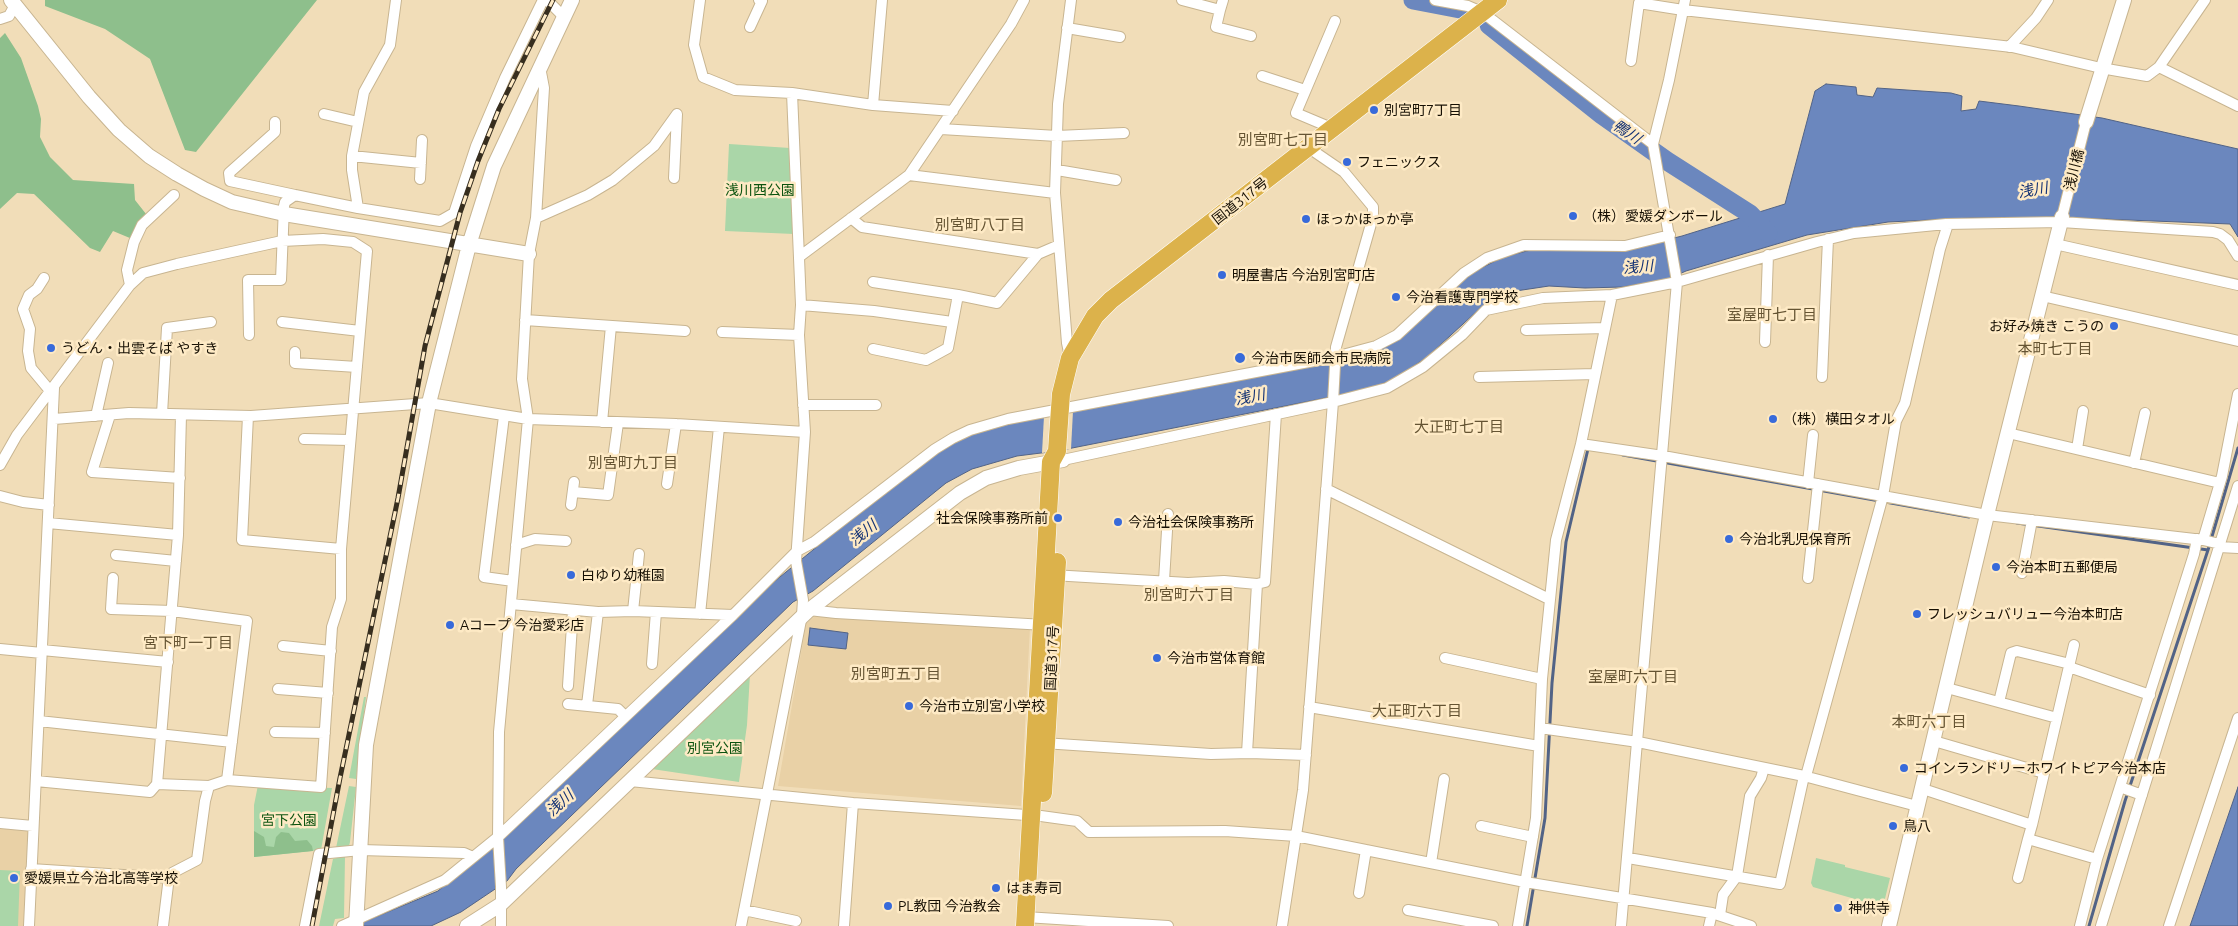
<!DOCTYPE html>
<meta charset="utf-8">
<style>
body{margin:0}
canvas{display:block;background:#f1ddb8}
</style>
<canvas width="2238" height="926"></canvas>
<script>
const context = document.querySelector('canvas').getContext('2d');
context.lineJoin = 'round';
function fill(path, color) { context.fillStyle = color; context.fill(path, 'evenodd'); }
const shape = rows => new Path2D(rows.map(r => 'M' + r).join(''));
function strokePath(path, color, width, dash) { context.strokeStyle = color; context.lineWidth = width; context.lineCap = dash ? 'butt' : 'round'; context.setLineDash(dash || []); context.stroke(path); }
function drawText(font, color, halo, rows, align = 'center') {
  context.font = font + ' Ubuntu,"Noto Sans JP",sans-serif'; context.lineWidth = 5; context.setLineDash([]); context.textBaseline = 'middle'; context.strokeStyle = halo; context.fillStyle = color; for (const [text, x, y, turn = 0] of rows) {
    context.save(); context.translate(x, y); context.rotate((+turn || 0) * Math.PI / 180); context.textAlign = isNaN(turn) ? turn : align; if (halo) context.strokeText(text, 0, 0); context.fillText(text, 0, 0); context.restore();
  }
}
const built = shape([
 [816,615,1030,627,1021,806,778,786,806,624],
 [0,827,29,830,25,926,0,926]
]);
const green = shape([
 [729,144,790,148,794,234,725,231],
 [750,674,747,725,739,782,652,769],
 [364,697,366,697,356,779,349,778],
 [258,785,332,788,321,850,254,857,254,805],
 [349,786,356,787,350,842,349,846,336,848],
 [345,856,344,918,335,919,333,926,319,926,333,859],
 [1816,858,1845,865,1845,867,1890,878,1883,907,1813,887,1811,883],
 [0,870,20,871,18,926,0,926]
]);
const forest = shape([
 [45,0,317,0,196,152,185,150,150,59,105,29,45,6],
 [5,33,21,58,38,106,41,119,40,137,50,157,73,180,134,184,135,200,150,219,137,241,113,231,100,252,90,248,34,194,17,193,0,209,0,38],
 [254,831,264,837,266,846,274,847,276,837,281,832,289,833,295,841,307,840,312,846,313,851,254,857]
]);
const water = shape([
 [1826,84,1856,87,1857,95,1873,97,1877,88,1951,93,1962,96,1961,111,1976,109,1979,101,2019,106,2102,118,2238,149,2238,237,2230,224,2077,218,1972,218,1888,222,1807,235,1686,271,1666,280,1622,287,1585,288,1549,286,1509,292,1487,302,1427,357,1395,379,1366,390,1057,451,1017,456,972,469,946,483,813,591,793,602,516,869,507,881,461,912,431,926,354,926,438,891,490,847,753,599,857,514,941,450,966,436,1005,424,1383,347,1464,277,1503,257,1535,249,1622,251,1682,236,1785,204,1815,91,1826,84],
 [810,628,848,633,846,649,808,645,810,628],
 [2238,787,2238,926,2190,926,2238,787]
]);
const pier = shape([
 [1073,411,1071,449,1042,453,1044,416]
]);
const stream = shape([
 [1623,455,1969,517],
 [2017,523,2208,550],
 [1527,926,1545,818,1552,683,1566,542,1588,449,1590,449],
 [2089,926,2125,801,2208,550,2238,448]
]);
const river = shape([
 [1413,0,1460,9],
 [1489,25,1602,115,1667,161,1750,214,1768,233]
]);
const minor = shape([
 [547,0,563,16],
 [700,0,694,45,703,77,735,90,792,93,873,105,953,111],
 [1182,0,1220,10,1223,0],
 [1435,0,1468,6,1482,12,1653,144],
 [1220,10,1216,27,1251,36],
 [0,19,9,16,15,5],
 [750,27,762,1,759,0],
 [1067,28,1120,37],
 [2009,47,2036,18,2048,0],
 [1631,61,1639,3,1683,10,2012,47,2101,68,2147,76,2159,67,2205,0],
 [2159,67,2238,106],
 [1262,76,1305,90],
 [873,105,882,0],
 [324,114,358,122],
 [275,122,275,132,229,173,230,181,295,195],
 [941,129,1057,136,1124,133],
 [1334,129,1296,113,1335,21],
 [1309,148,1344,172,1373,207,1373,217,1336,347,1333,402,1387,388,1423,367,1462,335,1486,310,1543,298,1612,295,1581,444,1556,540,1542,679,1536,818,1518,926],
 [352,156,421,163],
 [1057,170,1116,180],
 [909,175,1055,193],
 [420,179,422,140],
 [358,208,352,170,352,156,364,92,390,45,396,0],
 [2062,217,2086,122],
 [536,218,588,195,613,180,654,146,677,114,674,178],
 [851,218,862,227,1038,254],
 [2055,244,2238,285],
 [799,257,909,175,1011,24,1024,0],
 [44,278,37,289,29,295,23,309,30,329,28,351,31,368,51,392],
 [873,282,958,295,997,303,1038,254,1059,245],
 [130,285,127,270,134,242,142,225,174,195],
 [1612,295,1677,282,1817,242,1854,233,1946,224,2061,222,2213,232,2220,234,2228,240,2238,256],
 [2042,296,2238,341],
 [801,305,874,311,952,322],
 [525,320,685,331],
 [282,322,360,331],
 [1526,330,1605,328],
 [722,332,799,335],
 [249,335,248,280,281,280,284,206,285,202,295,195,358,208,440,221,454,213,476,146,505,78,543,0],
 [1765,342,1768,255],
 [873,349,926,360,948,348,958,295],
 [295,352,295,363,357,367],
 [1070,357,1067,343,1055,193,1058,104,1071,0],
 [1479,377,1595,374],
 [1822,377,1828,239],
 [803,405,876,405],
 [162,414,167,328,211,322],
 [110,415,92,472,180,478],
 [96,416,108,363],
 [248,416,242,540,341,549],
 [504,416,484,577,513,581],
 [54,419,129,413,251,416,429,403,528,419,676,424,805,432],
 [602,422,611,326],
 [2008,433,2220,483],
 [304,439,350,440],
 [1581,444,1663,456,1987,515,2203,540,2220,544],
 [2077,449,2083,411],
 [1063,460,1333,402,1303,790,1282,926],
 [2134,463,2145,413],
 [0,465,17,435,130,285,143,273,177,264,282,241,323,239,353,242,367,251,341,549,341,599,332,627,321,787,227,780,209,786,205,801,197,860,172,873,168,885,163,926],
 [1808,483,1813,435],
 [667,484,676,424],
 [1326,489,1549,599],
 [573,492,608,495,618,423],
 [0,496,23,502,49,505],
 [571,505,574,482],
 [48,523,178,535],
 [2203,540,2222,476,2238,394],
 [516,545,535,539,566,541],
 [2219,547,2238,548],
 [116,555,176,561],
 [2022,573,2032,520],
 [1052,575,1188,583,1224,581,1257,584,1247,753],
 [113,578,111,609,172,611,247,621,227,780],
 [1808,578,1818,484],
 [1164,581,1168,514],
 [1257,584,1265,582,1276,414],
 [511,604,598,612,633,611,733,615],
 [809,610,836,613,1045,625],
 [633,611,639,554],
 [700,614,719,427],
 [283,646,331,651],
 [0,649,42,653],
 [42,650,168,662],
 [1445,658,1542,679],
 [652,664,656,612],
 [2069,667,2150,695],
 [568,686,573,610],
 [1947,688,2057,718],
 [278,689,328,693],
 [1999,702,2011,653,2017,651,2070,664],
 [568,704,618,709,625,716],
 [587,705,598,612],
 [1309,707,1539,746],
 [39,721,232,742],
 [1540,728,1638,742,1804,776,1917,806],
 [275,732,325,733],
 [1934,741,2044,773],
 [1043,743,1211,754,1250,753,1306,755],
 [1806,776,1883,496,1896,421,1905,403,1940,249,1948,224],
 [36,781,150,792,157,784,178,535,181,415],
 [630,781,853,803,1041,816,1077,821,1089,832,1225,831,1296,836,1525,882,1712,913,1751,926],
 [157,784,209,786],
 [2120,787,2142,795],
 [1923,789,2032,825,2028,839,2097,859],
 [0,823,33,826],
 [2032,825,2074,645],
 [1481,826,1533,837],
 [1628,858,1780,884,1804,776],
 [1431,863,1444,779],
 [31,869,170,878],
 [2018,878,2028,839],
 [1359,893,1366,850],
 [744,910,796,921],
 [1408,910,1493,926],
 [1720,915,1723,895,1737,876,1750,796,1761,778,1764,768],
 [1025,917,1168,926],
 [29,926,54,388],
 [305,926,319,854,361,850,464,853,473,857],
 [342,926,445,880,498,837,733,615,797,551,814,542,935,449,953,438,970,430,1008,419,1335,357,1376,346,1397,335,1464,273,1487,258,1524,245,1625,246,1670,235],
 [501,926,501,887,498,837,499,732,528,419,522,379,529,254,536,218,544,88,540,67],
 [741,926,802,615,803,600,796,561,805,432,799,335,801,305,792,93],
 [844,926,853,803],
 [1621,926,1677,282,1653,144,1669,80,1685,0],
 [1709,926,1712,913],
 [2080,926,2097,859,2194,554,2197,539],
 [2101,926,2238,486],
 [2169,926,2238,718]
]);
const tertiary = shape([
 [11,0,89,97,119,130,149,156,177,174,204,189,232,202,284,214,529,254],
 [2086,122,2124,0],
 [356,926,366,745,429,403,469,245,494,166,572,0],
 [467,926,500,905,809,610,960,493,986,478,1019,468,1063,460],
 [1889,926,1987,515,2062,217]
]);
const trunk = shape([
 [1043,793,1057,562],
 [1025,926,1051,462,1057,451,1061,394,1070,358,1095,316,1111,300,1498,0]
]);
const rail = shape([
 [312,926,340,778,398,498,425,346,460,213,478,161,499,109,553,0]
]);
const markers = [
 [1374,110,5,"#386ada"],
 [1347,162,5,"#386ada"],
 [1573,216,5,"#386ada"],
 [1306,219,5,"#386ada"],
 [1222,275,5,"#386ada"],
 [1396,297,5,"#386ada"],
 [2114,326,5,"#386ada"],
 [51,348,5,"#386ada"],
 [1240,358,6,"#386ada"],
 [1773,419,5,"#386ada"],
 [1058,518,5,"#386ada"],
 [1118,522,5,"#386ada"],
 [1729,539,5,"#386ada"],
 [1996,567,5,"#386ada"],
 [571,575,5,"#386ada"],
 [1917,614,5,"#386ada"],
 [450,625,5,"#386ada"],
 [1157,658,5,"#386ada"],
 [909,706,5,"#386ada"],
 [1904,768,5,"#386ada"],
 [1893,826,5,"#386ada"],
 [14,878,5,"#386ada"],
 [996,888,5,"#386ada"],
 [888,906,5,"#386ada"],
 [1838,908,5,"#386ada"]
];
const poiNames = [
 ["別宮町7丁目",1384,110],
 ["フェニックス",1357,162],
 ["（株）愛媛ダンボール",1583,216],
 ["ほっかほっか亭",1316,219],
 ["明屋書店 今治別宮町店",1232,275],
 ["今治看護専門学校",1406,297],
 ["お好み焼き こうの",2104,326,"right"],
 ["うどん・出雲そば やすき",61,348],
 ["今治市医師会市民病院",1251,358],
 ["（株）横田タオル",1783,419],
 ["社会保険事務所前",1048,518,"right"],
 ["今治社会保険事務所",1128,522],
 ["今治北乳児保育所",1739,539],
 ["今治本町五郵便局",2006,567],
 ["白ゆり幼稚園",581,575],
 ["フレッシュバリュー今治本町店",1927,614],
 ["Aコープ 今治愛彩店",460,625],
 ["今治市営体育館",1167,658],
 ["今治市立別宮小学校",919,706],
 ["コインランドリーホワイトピア今治本店",1914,768],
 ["鳥八",1903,826],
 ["愛媛県立今治北高等学校",24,878],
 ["はま寿司",1006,888],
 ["PL教団 今治教会",898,906],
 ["神供寺",1848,908]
];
const streetNames = [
 ["浅川橋",2074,170,-76],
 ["国道317号",1240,201,-38],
 ["国道317号",1052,658,-87]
];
const parkNames = [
 ["浅川西公園",760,190],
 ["別宮公園",715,748],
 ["宮下公園",289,820]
];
const waterNames = [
 ["鴨川",1627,132,34],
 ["浅川",2033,190,-10],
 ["浅川",1638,267,-5],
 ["浅川",1250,397,-11],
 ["浅川",863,533,-39],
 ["浅川",560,803,-42]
];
const neighbourhoodNames = [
 ["別宮町七丁目",1283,140],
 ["別宮町八丁目",980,225],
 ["室屋町七丁目",1772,315],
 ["本町七丁目",2055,349],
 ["大正町七丁目",1459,427],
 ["別宮町九丁目",633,463],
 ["別宮町六丁目",1189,595],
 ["宮下町一丁目",188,643],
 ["別宮町五丁目",896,674],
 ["室屋町六丁目",1633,677],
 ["大正町六丁目",1417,711],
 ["本町六丁目",1929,722]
];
fill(built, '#e9d1a6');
fill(green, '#aad6a8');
fill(forest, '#8ebf8c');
fill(water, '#6b87be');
strokePath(water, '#526386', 1);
fill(pier, '#f1ddb8');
strokePath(stream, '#526386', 3);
strokePath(river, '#6b87be', 19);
strokePath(minor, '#c8b591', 12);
strokePath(tertiary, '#c8b591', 16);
strokePath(trunk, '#fff', 19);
strokePath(minor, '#fff', 10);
strokePath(tertiary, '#fff', 14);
strokePath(trunk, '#dcb24b', 18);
strokePath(rail, '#372e1f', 5);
strokePath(rail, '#feeac5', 3, [9]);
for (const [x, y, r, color] of markers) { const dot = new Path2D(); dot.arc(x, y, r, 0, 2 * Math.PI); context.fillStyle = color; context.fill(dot); strokePath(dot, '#feeac5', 2); }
drawText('14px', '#160f03', '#feeac5', poiNames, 'left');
drawText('14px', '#160f03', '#feeac5', streetNames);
drawText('14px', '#0b530f', '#feeac5', parkNames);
drawText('italic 15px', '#143274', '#feeac5', waterNames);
drawText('15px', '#655433', '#feeac5', neighbourhoodNames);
</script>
